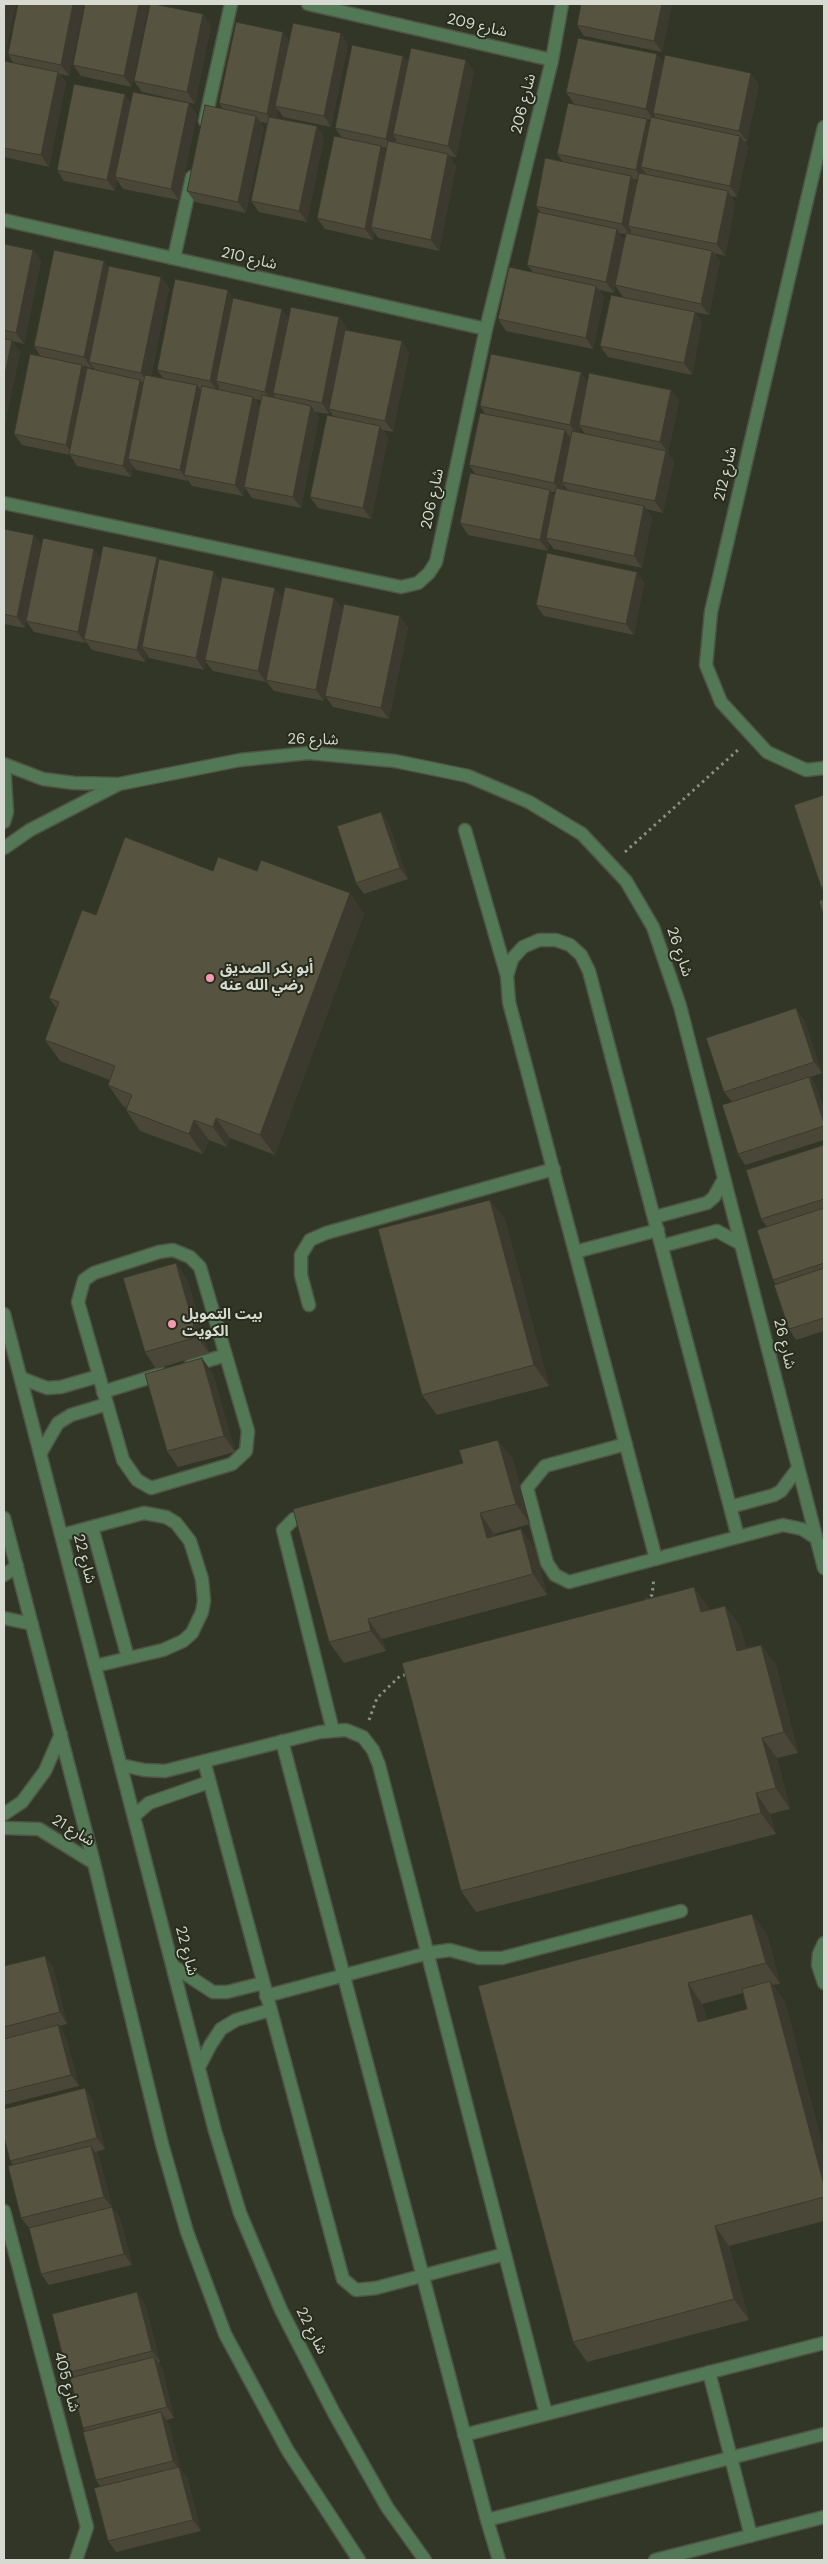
<!DOCTYPE html>
<meta charset="utf-8">
<style>
body{margin:0}
#map{position:relative;width:828px;height:2564px;overflow:hidden;background:#313626;font-family:"DM Sans",sans-serif}
canvas{display:block}
.frame{position:absolute;inset:0;border:5px solid #d6dad0;pointer-events:none}
</style>
<div id="map">
<canvas width="828" height="2564"></canvas>
<div class="frame"></div>
</div>
<script>
const context = document.querySelector('canvas').getContext('2d');
context.lineJoin = 'round';
const shape = rows => new Path2D(rows.map(r => 'M' + r).join(''));
function strokePath(path, color, width, dash) { context.strokeStyle = color; context.lineWidth = width; context.lineCap = dash ? 'butt' : 'round'; context.setLineDash(dash || []); context.stroke(path); }
function fill(path, color) { context.fillStyle = color; context.fill(path, 'evenodd'); }
function drawText(font, color, halo, rows, align = 'center') {
  context.font = font + ' "DM Sans","Noto Sans Arabic",sans-serif'; context.lineWidth = 4; context.setLineDash([]); context.textBaseline = 'middle'; context.strokeStyle = halo; context.fillStyle = color; for (const [text, x, y, turn = 0] of rows) {
    context.save(); context.translate(x, y); context.rotate((+turn || 0) * Math.PI / 180); context.textAlign = isNaN(turn) ? turn : align; if (halo) context.strokeText(text, 0, 0); context.fillText(text, 0, 0); context.restore();
  }
}
const path = shape([
 [625,852,739,749],
 [646,1601,652,1595,654,1578],
 [369,1720,377,1698,400,1676,409,1674]
]);
const minor = shape([
 [308,4,552,60],
 [205,121,231,4],
 [824,127,711,612,706,665,721,702,767,752,806,770,824,768],
 [4,220,486,329],
 [174,258,192,177],
 [4,503,401,587,418,583,429,573,436,562,486,329,552,60,562,4],
 [4,764,43,779,74,783,116,784],
 [4,764,7,812,4,822],
 [465,830,507,976],
 [4,848,30,830,119,784,240,760,309,753,395,761,468,776,529,802,582,834,626,881,653,927,680,1006,824,1568],
 [655,1217,707,1203,714,1197,724,1179],
 [662,1246,717,1231,741,1244],
 [173,1250,190,1257,200,1267,248,1431,246,1451,232,1464,151,1488,137,1480,123,1460,78,1302,84,1280,94,1273,159,1252,173,1250],
 [575,1252,658,1230],
 [309,1305,301,1275,301,1255,310,1240,326,1233,554,1169],
 [4,1314,215,2131,240,2213,281,2310,334,2413,387,2507,425,2560],
 [190,1366,226,1355],
 [21,1378,47,1388,61,1387,99,1376],
 [103,1392,161,1374],
 [626,1444,545,1466,527,1488,547,1563,555,1575,569,1582,783,1525,802,1529,816,1538],
 [40,1454,58,1423,71,1415,107,1404],
 [730,1507,774,1495,781,1491,798,1468],
 [311,1513,294,1519,283,1530,333,1731],
 [4,1518,94,1863,162,2144,187,2232,225,2334,288,2451,359,2560],
 [92,1527,128,1658],
 [62,1535,144,1513,166,1517,176,1523,190,1541,202,1579,204,1601,202,1612,192,1633,183,1641,163,1650,95,1666],
 [656,1559,509,1002,507,976,512,959,523,947,539,940,556,940,570,945,581,955,589,971,738,1537],
 [4,1575,17,1566],
 [4,1618,32,1624],
 [282,1741,487,2520,499,2560],
 [204,1761,343,2279,356,2290,376,2288,505,2254],
 [121,1765,144,1770,165,1771,320,1732,346,1730,363,1737,373,1750,379,1765,546,2414],
 [4,1814,22,1802,45,1771,61,1734],
 [134,1816,149,1803,209,1782],
 [4,1828,39,1829,94,1863],
 [824,1943,819,1954,818,1965,824,1983],
 [173,1966,213,1992,227,1992,263,1983],
 [266,1996,428,1953,450,1950,479,1958,502,1958,681,1911],
 [199,2067,211,2044,221,2029,236,2020,270,2010],
 [4,2211,87,2527,76,2560],
 [709,2372,751,2536],
 [464,2435,824,2343],
 [487,2520,824,2434],
 [655,2560,824,2517]
]);
const wall = shape([
 [18,4,84,4,69,76,60,74,66,83,49,167,4,157,4,61,13,63,8,54],
 [85,4,132,87,81,76,73,65],
 [672,4,662,52,584,36,577,25],
 [203,14,211,25,195,104,142,92,134,81],
 [289,40,348,44,331,127,283,117,278,109,276,118,317,126,324,138,307,222,259,212,251,201,267,123,260,122,264,127,246,213,195,202,187,191,223,109,219,103],
 [657,54,663,63,759,84,747,142,744,141,748,147,737,197,731,196,735,203,725,256,714,253,720,262,709,315,623,297,615,285,626,234,619,233,624,240,614,293,599,290,604,297,593,349,506,331,498,319,533,272,527,265,541,213,536,206,563,162,557,154,650,124,651,120,574,104,566,92],
 [633,179,638,180,637,184],
 [403,56,408,62,474,71,456,157,449,156,456,166,439,251,378,238,374,232,373,240,325,229,317,218,342,138,335,128],
 [382,147,386,148,386,152],
 [125,94,130,103,197,114,179,200,123,189,117,180,115,191,64,181,57,170],
 [4,244,33,250,41,261,24,344,12,341,20,352,4,428],
 [109,268,161,277,169,288,151,376,163,378,157,370,235,299,289,318,339,317,347,328,347,330,402,341,409,353,393,432,383,430,388,438,371,519,318,508,310,497,334,417,330,411,329,414,315,412,319,417,301,508,252,498,245,488,243,496,192,486,188,480,188,481,136,470,133,466,131,477,77,466,70,455,22,445,14,434,41,357,34,346],
 [83,366,92,368,93,367,95,370,87,371],
 [255,399,261,400,260,407],
 [695,312,702,323,692,375,608,357,600,346],
 [581,372,587,382,671,390,679,401,668,453,674,462,663,513,646,509,652,518,642,568,554,549,549,543,548,551,468,535,460,523,475,474,469,465,485,414,480,406],
 [580,427,585,434,579,433],
 [564,485,568,491,563,490],
 [551,492,555,492,554,496],
 [4,529,34,535,42,546,25,628,4,624],
 [100,557,159,561,221,581,283,598,334,598,342,609,324,701,274,691,266,681,266,682,213,671,205,661,204,670,149,658,147,654,145,662,92,650,86,642,85,643,34,632,26,621],
 [637,572,644,583,634,635,544,616,536,605],
 [408,627,389,719,333,707,325,696],
 [381,812,388,823,408,879,364,894,356,883],
 [213,871,257,871,350,893,364,914,275,1155,230,1138,227,1147,209,1140,203,1154,140,1131,126,1110,127,1108,123,1106,108,1085,110,1080,60,1061,45,1040,57,1009,49,998,96,915],
 [824,886,824,892,821,887],
 [804,1020,822,1073,810,1077,817,1088,824,1110,824,1140,745,1165,738,1154,732,1102,724,1092],
 [824,1145,824,1331,796,1340,789,1329,776,1284,773,1280,767,1227,761,1219],
 [490,1200,505,1220,549,1386,437,1415,422,1395],
 [176,1263,187,1279,209,1353,156,1369,145,1352],
 [202,1358,213,1374,235,1452,178,1467,167,1451],
 [498,1440,513,1460,530,1524,494,1534,495,1536,521,1529,535,1550,547,1595,382,1639,386,1651,344,1663,329,1642,463,1463],
 [694,1587,709,1610,725,1606,740,1626,746,1648,761,1645,776,1665,798,1753,777,1758,790,1809,770,1814,776,1834,476,1912,461,1891],
 [767,1934,780,1984,773,1985,785,2002,824,2151,824,2221,729,2246,749,2320,587,2362,573,2342,478,1986],
 [743,1993,747,2009,707,2020,702,2004],
 [4,1966,53,1967,67,2024,59,2026,66,2037,79,2086,4,2105],
 [85,2088,92,2099,105,2149,96,2152,99,2157,112,2207,120,2218,132,2265,49,2285,41,2274,30,2229,21,2218,13,2165,10,2161],
 [145,2304,160,2362,158,2363,162,2368,174,2418,166,2420,169,2424,180,2468,187,2478,201,2531,116,2552,108,2541,100,2486,96,2480,85,2432,83,2428,71,2378,67,2373]
]);
const shadedWall = shape([
 [6,4,16,4,5,57,4,55,4,15],
 [73,4,84,4,69,76,61,65],
 [139,4,149,4,132,87,124,76],
 [662,4,672,4,662,52,654,41],
 [203,14,211,25,195,104,187,92],
 [283,32,291,43,275,106,278,110,275,125,267,114],
 [341,33,348,44,331,127,324,116],
 [657,54,665,66,653,113,655,115,654,120,646,109],
 [403,56,411,67,393,134,396,139,394,150,386,139],
 [466,60,474,71,456,157,448,146],
 [58,72,66,83,49,167,41,155],
 [751,73,759,84,747,142,739,131],
 [125,94,132,106,115,177,117,180,115,191,107,180],
 [189,103,197,114,179,200,171,189],
 [256,116,264,127,246,213,238,202],
 [647,119,654,130,641,167,646,174,644,181,636,170],
 [317,126,324,138,307,222,299,211],
 [740,136,748,147,737,197,730,186],
 [381,146,389,157,371,227,374,232,373,240,365,229],
 [448,154,456,166,439,251,431,240],
 [631,176,639,188,628,226,631,230,630,235,622,224],
 [728,191,735,203,725,256,717,244],
 [617,229,624,240,614,293,606,282],
 [33,250,41,261,24,344,16,333],
 [712,251,720,262,709,315,701,304],
 [104,261,112,272,89,362,93,367,92,368,84,357],
 [161,277,169,288,149,384,141,373],
 [596,286,604,297,593,349,586,338],
 [228,290,236,301,216,381,219,386,218,392,210,381],
 [282,309,290,320,273,393,275,395,273,403,265,392],
 [695,312,702,323,692,375,684,363],
 [339,317,347,328,330,410,329,409,330,411,329,414,322,403],
 [12,340,20,352,4,428,4,379],
 [402,341,409,353,393,432,385,421],
 [82,365,90,377,74,456,66,445],
 [581,372,588,384,579,425,580,427,578,436,570,425],
 [140,380,148,391,128,459,133,466,131,477,123,466],
 [197,385,205,397,184,475,188,480,188,481,180,470],
 [671,390,679,401,668,453,660,442],
 [253,397,261,408,244,487,245,488,243,496,235,485],
 [311,406,319,417,301,508,293,497],
 [380,426,388,438,371,519,363,508],
 [565,430,573,442,562,482,564,485,562,494,554,483],
 [666,451,674,462,663,513,655,501],
 [550,490,558,501,546,538,549,543,548,551,540,540],
 [644,506,652,518,642,568,634,556],
 [34,535,42,546,25,628,17,617],
 [94,549,102,560,84,639,86,642,85,643,78,632],
 [157,557,164,568,142,647,147,654,145,662,137,650],
 [214,571,222,582,204,670,196,658],
 [637,572,644,583,634,635,626,624],
 [275,588,283,599,266,682,258,671],
 [334,598,342,609,324,701,316,690],
 [400,616,408,627,389,719,381,708],
 [381,812,388,823,408,879,400,868],
 [350,893,364,914,275,1155,260,1135],
 [796,1008,804,1020,822,1073,814,1062],
 [809,1077,817,1088,824,1110,824,1123],
 [216,1118,230,1138,227,1147,213,1127],
 [194,1120,209,1140,203,1154,189,1134],
 [490,1200,505,1220,549,1386,534,1365],
 [176,1263,187,1279,209,1353,197,1337],
 [202,1358,213,1374,235,1452,224,1436],
 [498,1440,513,1460,530,1524,516,1504],
 [480,1513,494,1534,501,1559,487,1538],
 [521,1529,535,1550,547,1595,533,1574],
 [694,1587,709,1608,716,1632,701,1612],
 [725,1606,740,1626,752,1671,737,1651],
 [368,1619,382,1639,386,1651,371,1631],
 [761,1645,776,1665,798,1753,784,1732],
 [762,1738,777,1758,790,1809,776,1788],
 [756,1793,770,1814,776,1834,761,1813],
 [752,1914,767,1934,780,1984,766,1963],
 [45,1956,53,1967,67,2024,60,2012],
 [770,1981,785,2002,824,2151,824,2185],
 [688,1983,702,2004,713,2043,698,2022],
 [58,2025,66,2037,79,2086,71,2075],
 [85,2088,92,2099,105,2149,97,2138],
 [91,2146,99,2157,112,2207,120,2218,132,2265,124,2254,112,2208,104,2197],
 [715,2226,729,2246,749,2320,734,2299],
 [137,2292,145,2304,160,2362,152,2351],
 [154,2357,162,2368,174,2418,167,2407],
 [161,2412,169,2424,180,2468,187,2478,201,2531,193,2520,180,2471,173,2461]
]);
const building = shape([
 [4,4,6,4,4,15,4,4],
 [18,4,73,4,61,65,8,54,18,4],
 [85,4,139,4,124,76,73,65,85,4],
 [150,4,154,4,203,14,187,92,134,81,150,4],
 [581,4,662,4,654,41,577,25,581,4],
 [236,22,283,32,267,114,219,103,236,22],
 [293,23,341,33,324,116,275,106,293,23],
 [578,38,657,54,646,109,566,92,578,38],
 [352,45,403,56,386,139,335,128,352,45],
 [411,48,466,60,448,146,393,134,411,48],
 [665,55,751,73,739,131,653,113,665,55],
 [4,61,58,72,41,155,4,148,4,61],
 [74,84,125,94,107,180,57,170,74,84],
 [133,92,189,103,171,189,115,177,133,92],
 [568,103,647,119,636,170,557,154,568,103],
 [205,105,256,116,238,202,187,191,205,105],
 [269,117,317,126,299,211,251,201,269,117],
 [651,117,740,136,730,186,641,167,651,117],
 [334,136,381,146,365,229,317,218,334,136],
 [388,141,448,154,431,240,371,227,388,141],
 [545,158,631,176,622,224,536,206,545,158],
 [639,173,728,191,717,244,628,226,639,173],
 [538,212,617,229,606,282,527,265,538,212],
 [626,233,712,251,701,304,615,285,626,233],
 [4,244,33,250,16,333,4,330,4,244],
 [54,250,104,261,84,357,34,346,54,250],
 [109,266,161,277,141,373,89,362,109,266],
 [509,267,596,286,586,338,498,319,509,267],
 [175,279,228,290,210,381,157,370,175,279],
 [611,295,695,312,684,363,600,346,611,295],
 [233,298,282,309,265,392,216,381,233,298],
 [291,307,339,317,322,403,273,393,291,307],
 [345,330,402,341,385,421,329,409,345,330],
 [4,339,12,340,4,379,4,339],
 [30,354,82,365,66,445,14,434,30,354],
 [491,354,581,372,570,425,480,406,491,354],
 [87,368,140,380,123,466,69,454,87,368],
 [589,373,671,390,660,442,579,425,589,373],
 [145,375,197,385,180,470,128,459,145,375],
 [202,386,253,397,235,485,184,475,202,386],
 [262,395,311,406,293,497,244,487,262,395],
 [480,413,565,430,554,483,469,465,480,413],
 [327,415,380,426,363,508,310,497,327,415],
 [572,431,666,451,655,501,562,482,572,431],
 [470,473,550,490,540,540,460,523,470,473],
 [556,488,644,506,634,556,546,538,556,488],
 [4,529,34,535,17,617,4,614,4,529],
 [43,538,94,549,78,632,26,621,43,538],
 [103,546,157,557,137,650,84,639,103,546],
 [547,553,637,572,626,624,536,605,547,553],
 [159,559,214,571,196,658,142,647,159,559],
 [222,577,275,588,258,671,205,660,222,577],
 [285,587,334,598,316,690,266,680,285,587],
 [344,604,400,616,381,708,325,696,344,604],
 [824,795,824,886,821,887,794,805,824,795],
 [381,812,400,868,356,883,337,826,381,812],
 [125,837,213,871,218,857,257,871,261,860,350,893,260,1135,216,1118,213,1127,194,1120,189,1134,126,1110,132,1095,108,1085,115,1066,45,1040,59,1002,49,998,82,910,96,915,125,837],
 [824,899,824,917,819,901,824,899],
 [796,1008,814,1062,724,1092,706,1038,796,1008],
 [809,1077,824,1123,824,1126,738,1154,722,1105,809,1077],
 [824,1145,824,1199,761,1219,746,1170,824,1145],
 [490,1200,534,1365,422,1395,378,1229,490,1200],
 [824,1208,824,1263,773,1280,757,1230,824,1208],
 [176,1263,197,1337,145,1352,123,1278,176,1263],
 [824,1268,824,1318,789,1329,774,1285,824,1268],
 [202,1358,224,1436,167,1451,145,1374,202,1358],
 [498,1440,516,1504,480,1513,487,1538,521,1529,533,1574,368,1619,371,1631,329,1642,293,1509,463,1463,459,1450,498,1440],
 [694,1587,701,1612,725,1606,737,1651,761,1645,784,1732,762,1738,776,1788,756,1793,761,1813,461,1891,402,1663,694,1587],
 [752,1914,766,1963,688,1983,698,2022,747,2009,742,1989,770,1981,824,2185,824,2197,715,2226,734,2299,573,2342,478,1986,752,1914],
 [45,1956,60,2012,4,2027,4,1966,45,1956],
 [58,2025,71,2075,4,2092,4,2039,58,2025],
 [85,2088,97,2138,10,2161,4,2137,4,2109,85,2088],
 [91,2146,104,2197,21,2218,8,2166,91,2146],
 [112,2207,124,2254,41,2274,29,2228,112,2207],
 [137,2292,152,2351,67,2373,52,2314,137,2292],
 [154,2357,167,2407,83,2428,70,2378,154,2357],
 [161,2412,173,2461,96,2480,83,2432,161,2412],
 [179,2467,193,2520,108,2541,94,2488,179,2467]
]);
const markers = [
 [210,978,5,"#f29aaf"],
 [172,1324,5,"#f29aaf"]
];
const streetNames = [
 ["شارع 209",477,26,13],
 ["شارع 206",524,104,-76],
 ["شارع 210",249,259,13],
 ["شارع 212",726,474,-77],
 ["شارع 206",433,499,-78],
 ["شارع 26",313,740,1],
 ["شارع 26",679,952,71],
 ["شارع 26",784,1344,76],
 ["شارع 22",84,1559,75],
 ["شارع 21",73,1831,31],
 ["شارع 22",186,1951,75],
 ["شارع 22",311,2331,63],
 ["شارع 405",66,2382,75]
];
const poiNames = [
 ["أبو بكر الصديق",220,969],
 ["رضي الله عنه",220,986],
 ["بيت التمويل",182,1315],
 ["الكويت",182,1332]
];
strokePath(minor, '#4f5445', 15);
strokePath(path, '#8b9083', 3, [2.5, 4]);
strokePath(minor, '#527856', 12);
fill(wall, '#4a4738');
fill(shadedWall, '#3c3a2e');
fill(building, '#565341');
strokePath(building, '#3c3a2e', 1);
for (const [x, y, r, color] of markers) { const dot = new Path2D(); dot.arc(x, y, r, 0, 2 * Math.PI); context.fillStyle = color; context.fill(dot); strokePath(dot, '#272c1c', 2); }
drawText('15px', '#d6dad0', '#272c1c', streetNames);
drawText('bold 15px', '#d6dad0', '#272c1c', poiNames, 'left');
</script>
